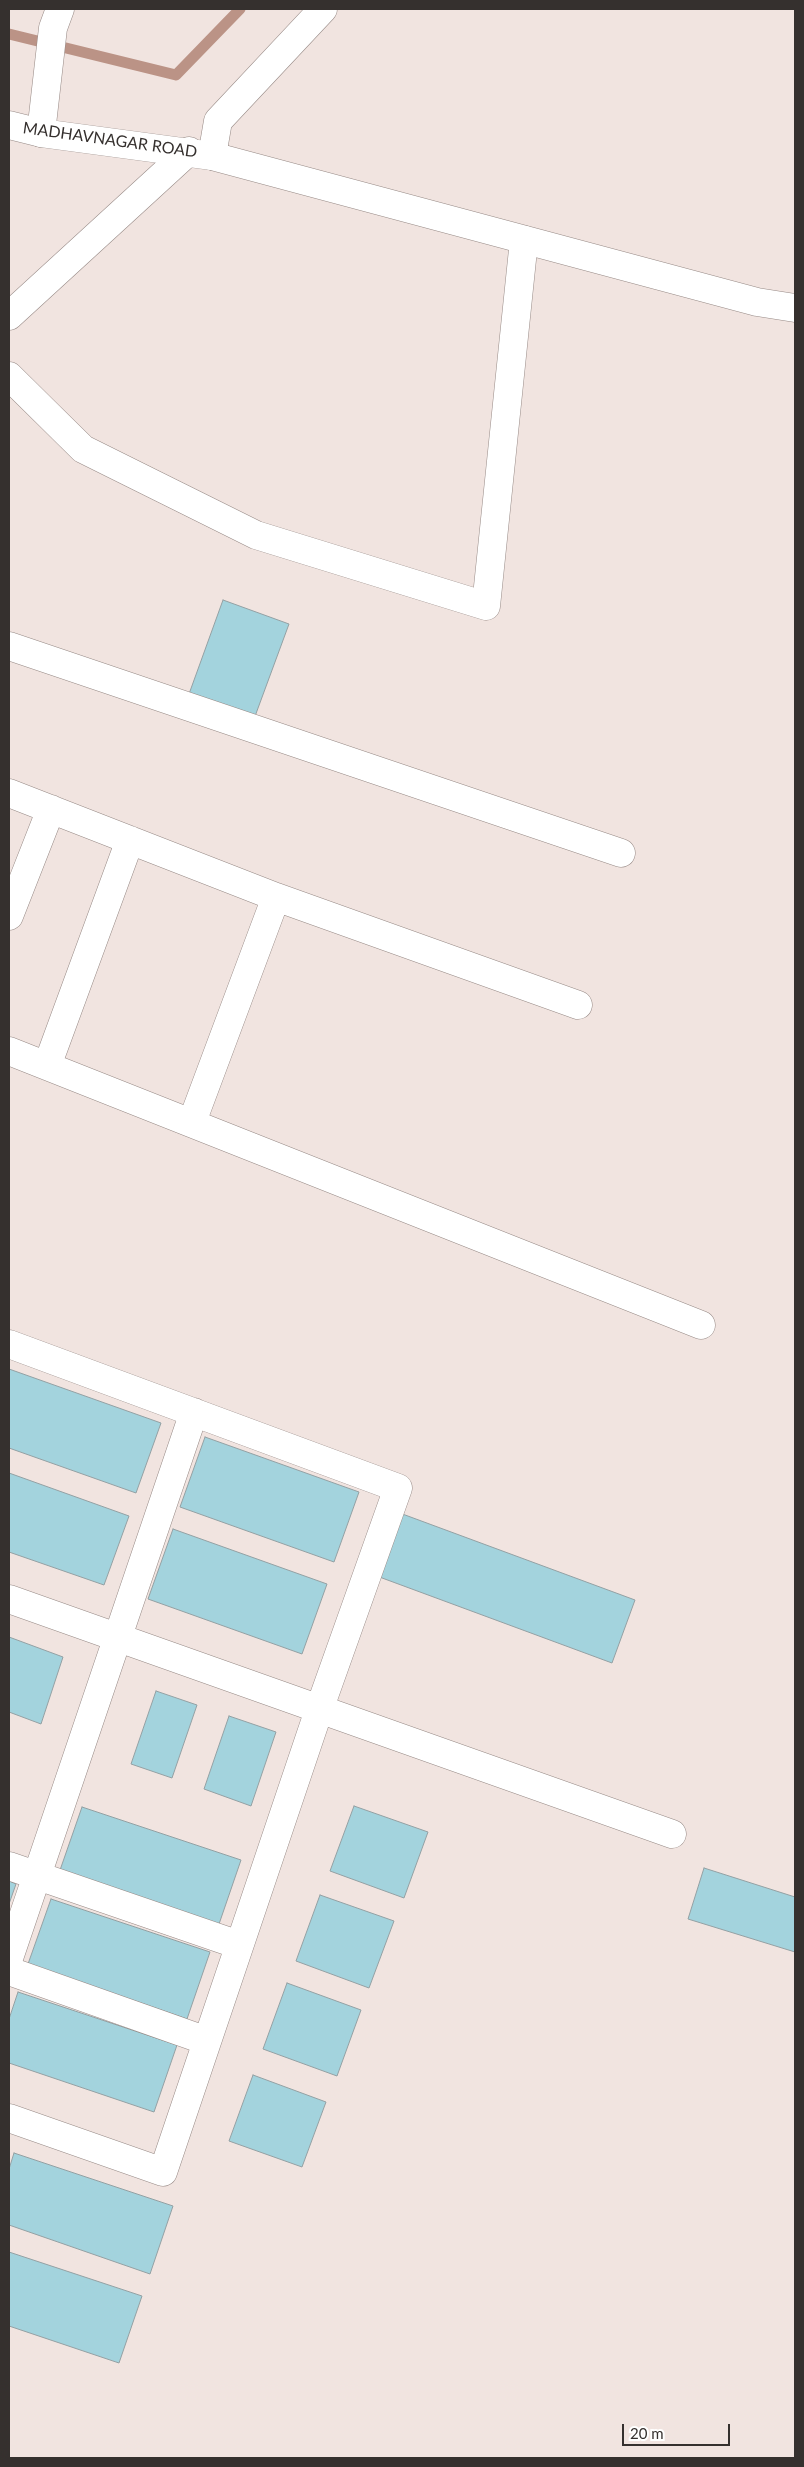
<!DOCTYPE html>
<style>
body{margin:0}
#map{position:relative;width:804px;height:2467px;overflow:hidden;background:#f1e4e0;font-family:Lato,sans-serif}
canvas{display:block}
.frame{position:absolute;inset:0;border:10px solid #35302e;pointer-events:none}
.scale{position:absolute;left:622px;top:2424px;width:108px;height:22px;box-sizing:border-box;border:2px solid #35302e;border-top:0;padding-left:6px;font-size:15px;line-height:18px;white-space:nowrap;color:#35302e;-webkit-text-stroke:4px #fff;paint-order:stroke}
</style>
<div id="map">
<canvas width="804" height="2467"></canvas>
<div class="frame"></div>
<div class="scale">20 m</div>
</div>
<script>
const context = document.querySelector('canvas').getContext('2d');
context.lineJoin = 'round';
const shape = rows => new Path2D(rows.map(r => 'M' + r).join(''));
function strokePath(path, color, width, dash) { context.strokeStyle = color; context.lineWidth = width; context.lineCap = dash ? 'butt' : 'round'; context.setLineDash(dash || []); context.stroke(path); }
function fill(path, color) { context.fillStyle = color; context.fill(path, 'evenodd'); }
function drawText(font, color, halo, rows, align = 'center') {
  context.font = font + ' Lato,sans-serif'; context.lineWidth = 4.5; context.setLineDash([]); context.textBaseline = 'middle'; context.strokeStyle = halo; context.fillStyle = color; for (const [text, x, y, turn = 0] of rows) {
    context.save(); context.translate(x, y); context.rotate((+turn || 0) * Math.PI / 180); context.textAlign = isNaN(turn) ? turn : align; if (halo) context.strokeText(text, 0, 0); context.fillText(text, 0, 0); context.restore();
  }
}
const stream = shape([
 [9,34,176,75,240,9]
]);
const building = shape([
 [223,600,289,624,254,719,189,694,223,600],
 [9,1369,161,1423,136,1493,9,1448,9,1369],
 [205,1437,359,1492,334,1562,180,1507,205,1437],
 [9,1473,129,1516,104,1585,9,1552,9,1473],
 [397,1512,635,1600,612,1663,374,1575,397,1512],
 [173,1529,327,1584,302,1654,148,1599,173,1529],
 [9,1637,63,1657,41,1724,9,1712,9,1637],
 [156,1691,197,1705,172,1778,131,1764,156,1691],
 [229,1716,276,1732,251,1806,204,1789,229,1716],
 [354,1806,428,1832,404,1898,330,1871,354,1806],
 [82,1807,241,1860,218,1927,59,1873,82,1807],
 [704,1868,795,1897,795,1952,688,1919,704,1868],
 [9,1881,16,1884,9,1904,9,1881],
 [320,1895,394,1921,369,1988,296,1961,320,1895],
 [51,1899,210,1952,187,2019,28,1964,51,1899],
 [287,1983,361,2010,337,2076,263,2049,287,1983],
 [18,1992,177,2045,154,2112,9,2063,9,2019,18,1992],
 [253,2075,326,2102,302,2167,229,2141,253,2075],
 [14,2153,173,2206,150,2274,9,2225,9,2169,14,2153],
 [9,2252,142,2296,119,2363,9,2326,9,2252]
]);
const minor = shape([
 [41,133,53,28,60,9],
 [212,156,218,121,323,9],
 [9,316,189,151],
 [9,376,83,449,256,535,486,606,524,240],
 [9,646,621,853],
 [9,793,276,897],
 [9,916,51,809],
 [9,1051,701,1325],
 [47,1066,130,840],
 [192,1122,276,897,578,1005],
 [9,1344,398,1488,319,1710,163,2172,9,2118],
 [9,1599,672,1834],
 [9,1866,239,1945],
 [9,1958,194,1412],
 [9,1971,207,2041]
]);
const major = shape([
 [9,125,41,133,212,156,757,302,795,308]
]);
const streetNames = [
 ["MADHAVNAGAR ROAD",110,140,8]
];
strokePath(stream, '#bb9386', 11);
fill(building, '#a3d3dd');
strokePath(building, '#93a0a3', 1);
strokePath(minor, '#978a86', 29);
strokePath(major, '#978a86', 29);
strokePath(minor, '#fff', 28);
strokePath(major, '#fff', 28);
drawText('16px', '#35302e', '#fff', streetNames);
</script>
